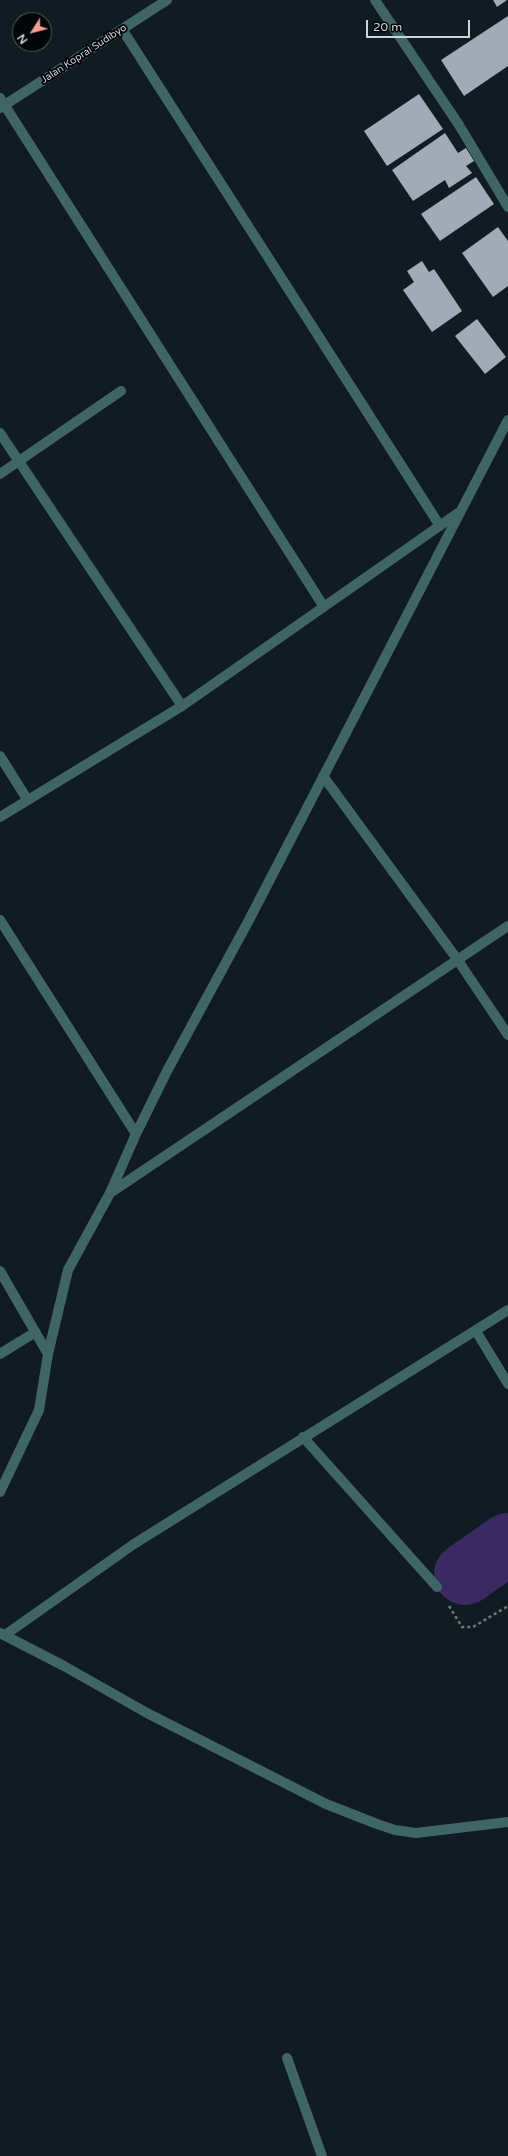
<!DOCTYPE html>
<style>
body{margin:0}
#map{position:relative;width:508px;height:2156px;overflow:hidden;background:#111c22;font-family:"Varela Round",sans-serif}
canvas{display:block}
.north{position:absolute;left:12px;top:12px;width:40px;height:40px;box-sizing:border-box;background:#030608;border:1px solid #54595c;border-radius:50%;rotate:234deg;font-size:11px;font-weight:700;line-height:16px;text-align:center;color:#ced5da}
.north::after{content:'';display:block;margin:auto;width:14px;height:18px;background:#f59d90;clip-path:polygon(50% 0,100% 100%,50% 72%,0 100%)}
.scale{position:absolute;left:366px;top:20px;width:104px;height:18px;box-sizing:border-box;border:2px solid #ced5da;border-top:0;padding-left:5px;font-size:12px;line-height:14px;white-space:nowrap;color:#ced5da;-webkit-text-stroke:3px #030608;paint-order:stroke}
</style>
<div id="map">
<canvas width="508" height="2156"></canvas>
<div class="north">N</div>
<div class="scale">20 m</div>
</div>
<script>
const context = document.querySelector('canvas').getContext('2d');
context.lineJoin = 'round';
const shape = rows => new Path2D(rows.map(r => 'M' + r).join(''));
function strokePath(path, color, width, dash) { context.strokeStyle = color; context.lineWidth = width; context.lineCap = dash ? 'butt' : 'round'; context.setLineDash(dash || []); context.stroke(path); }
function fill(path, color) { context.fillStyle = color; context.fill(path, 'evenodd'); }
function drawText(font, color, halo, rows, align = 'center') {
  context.font = font + ' "Varela Round",sans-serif'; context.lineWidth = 4; context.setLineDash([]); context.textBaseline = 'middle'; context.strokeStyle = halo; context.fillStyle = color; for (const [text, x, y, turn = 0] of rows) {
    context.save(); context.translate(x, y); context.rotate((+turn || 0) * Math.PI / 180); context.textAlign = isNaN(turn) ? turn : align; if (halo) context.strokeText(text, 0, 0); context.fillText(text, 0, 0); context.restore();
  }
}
const river = shape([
 [465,1574,508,1544]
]);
const building = shape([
 [493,0,507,0,497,7],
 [508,16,508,66,464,96,441,60],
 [419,94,443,129,387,166,364,131],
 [445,133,458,153,466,148,474,161,466,166,472,173,449,188,445,180,413,201,392,170],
 [476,177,494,204,440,241,421,214],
 [498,227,508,241,508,286,493,297,462,253],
 [422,261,429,272,434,269,462,311,432,332,403,290,414,282,407,271],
 [477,319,506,357,485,374,455,336]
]);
const path = shape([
 [449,1606,462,1627,473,1627,508,1606]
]);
const minor = shape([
 [375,0,459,125,508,207],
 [122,29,440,526],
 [0,98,324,607],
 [0,108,167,0],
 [0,433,182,706],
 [0,474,121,391],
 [0,756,27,799],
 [323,776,457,959,508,1035],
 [0,817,182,706,458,513],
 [0,920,136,1134],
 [110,1193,508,926],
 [0,1271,48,1354],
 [476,1331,508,1384],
 [0,1354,34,1333],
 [303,1437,437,1587],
 [0,1492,39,1410,48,1354,68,1270,110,1193,136,1134,167,1071,249,920,508,420],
 [0,1633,64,1666,147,1713,326,1804,377,1824,395,1830,416,1833,508,1822],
 [5,1635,134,1544,508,1310],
 [287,2058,322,2156]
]);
const streetNames = [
 ["Jalan Kopral Sudibyo",84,54,-33]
];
strokePath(river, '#3b2a62', 62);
fill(building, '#a3aab7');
strokePath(path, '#6f787e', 2.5, [3, 3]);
strokePath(minor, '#406567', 10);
drawText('10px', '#ced5da', '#030608', streetNames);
</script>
